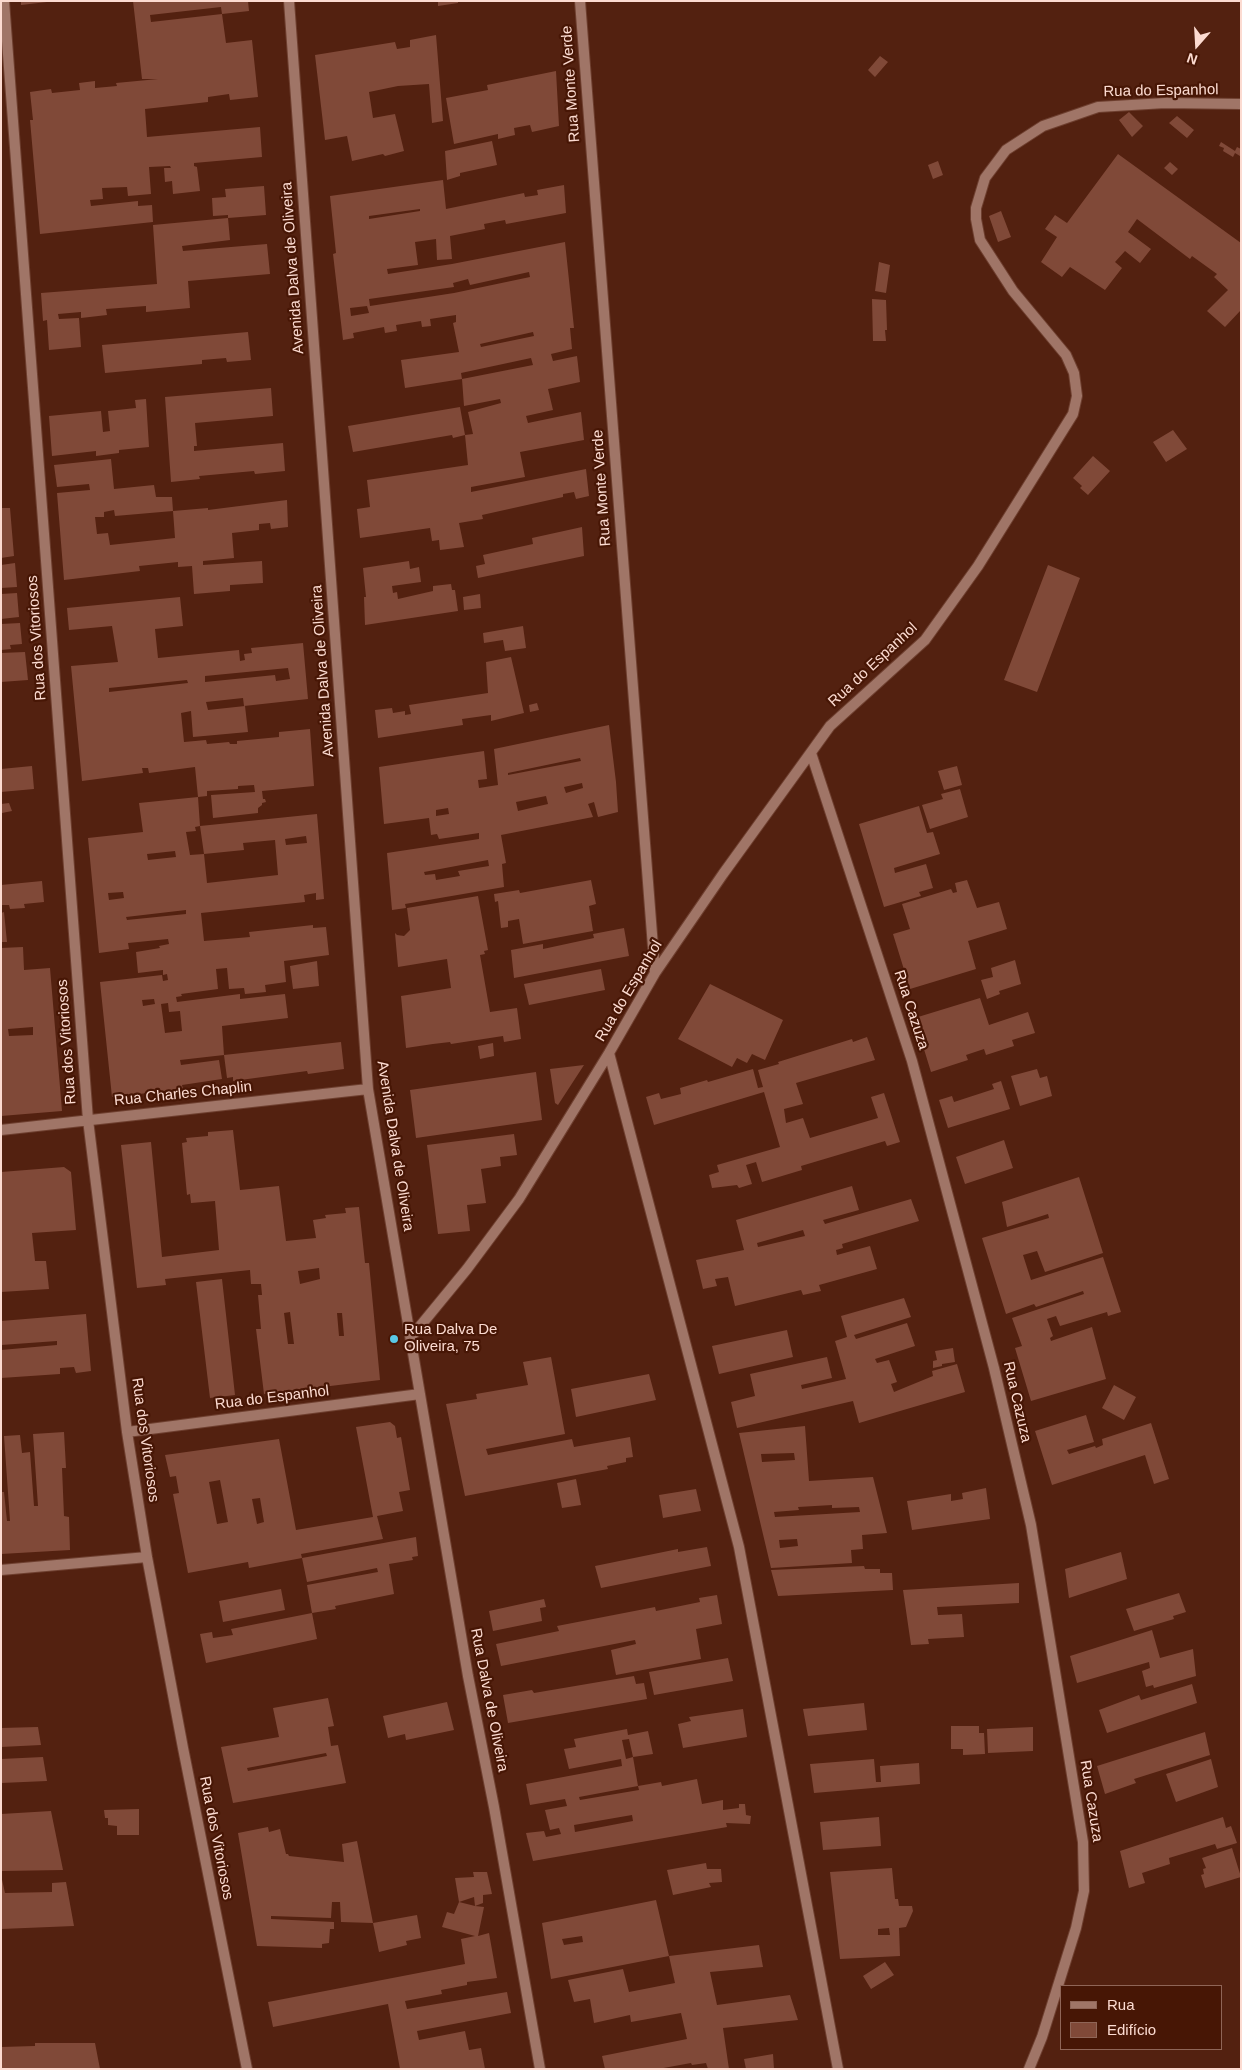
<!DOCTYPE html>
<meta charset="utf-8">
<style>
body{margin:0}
#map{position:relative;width:1242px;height:2070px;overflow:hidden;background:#532110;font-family:Arial,sans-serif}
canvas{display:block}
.frame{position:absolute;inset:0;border:2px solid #fcdbd1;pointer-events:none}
.legend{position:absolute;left:1060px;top:1985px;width:162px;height:65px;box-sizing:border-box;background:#471605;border:1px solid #8f6557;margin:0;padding:6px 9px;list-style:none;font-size:15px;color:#fcdbd1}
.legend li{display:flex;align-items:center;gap:10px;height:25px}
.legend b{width:25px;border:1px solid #8f6557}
.north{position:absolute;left:1172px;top:20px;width:50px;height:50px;-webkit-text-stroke:4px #471605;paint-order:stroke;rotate:199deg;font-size:14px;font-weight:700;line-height:20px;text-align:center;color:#fcdbd1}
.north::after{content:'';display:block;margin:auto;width:18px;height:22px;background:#fcdbd1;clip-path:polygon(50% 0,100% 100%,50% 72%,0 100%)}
</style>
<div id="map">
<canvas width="1242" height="2070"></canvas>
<div class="frame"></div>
<ul class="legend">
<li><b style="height:6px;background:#a07567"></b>Rua</li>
<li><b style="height:14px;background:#804938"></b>Edifício</li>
</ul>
<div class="north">N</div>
</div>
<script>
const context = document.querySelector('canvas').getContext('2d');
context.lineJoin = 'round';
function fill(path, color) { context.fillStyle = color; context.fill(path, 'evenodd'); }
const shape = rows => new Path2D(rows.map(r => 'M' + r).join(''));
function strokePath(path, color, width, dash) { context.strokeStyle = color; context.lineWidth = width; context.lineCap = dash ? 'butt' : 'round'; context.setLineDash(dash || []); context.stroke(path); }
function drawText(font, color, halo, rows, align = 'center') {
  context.font = font + ' Arial,sans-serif'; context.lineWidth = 4.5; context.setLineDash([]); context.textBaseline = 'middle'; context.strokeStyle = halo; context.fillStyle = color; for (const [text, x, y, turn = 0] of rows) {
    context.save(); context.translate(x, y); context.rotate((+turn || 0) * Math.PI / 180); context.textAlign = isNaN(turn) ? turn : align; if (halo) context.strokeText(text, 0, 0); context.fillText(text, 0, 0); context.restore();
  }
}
const building = shape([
 [21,1,47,1,47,2,21,5],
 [133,1,248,1,249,11,222,14,226,43,252,40,258,97,230,100,229,94,208,97,208,102,145,109,147,137,260,127,262,157,194,163,194,166,197,167,200,191,173,194,172,181,165,182,164,168,171,168,170,166,149,167,151,194,128,196,127,187,102,188,103,199,90,200,91,206,138,201,138,206,152,205,153,222,40,234,30,120,33,120,30,92,51,89,52,93,80,90,79,83,95,81,95,88,117,86,116,83,158,79,142,79],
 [221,7,222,14,151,22,150,15],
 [438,1,458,1,458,3,438,6],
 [436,35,443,121,432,123,429,84,398,86,369,92,373,118,395,114,404,151,385,156,383,154,352,161,347,136,325,140,315,55,395,42,397,49,410,47,410,40],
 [880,56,888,62,875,77,868,70],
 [556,71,559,126,532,132,530,125,514,128,515,135,498,139,498,134,454,144,446,98,488,90,487,85],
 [1129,112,1143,126,1132,137,1119,120],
 [1177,116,1194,130,1187,138,1169,123],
 [492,141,497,165,460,173,460,176,447,180,445,151],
 [1221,142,1235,151,1237,147,1241,149,1240,156,1235,153,1233,157,1223,151,1224,148,1219,146],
 [1118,154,1241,243,1241,310,1225,327,1207,311,1228,290,1214,277,1217,274,1192,256,1190,259,1137,219,1128,232,1151,249,1140,263,1125,251,1115,262,1122,268,1105,290,1070,267,1062,277,1041,262,1057,237,1045,229,1055,215,1067,223],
 [938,161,943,175,933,179,928,165],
 [1170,162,1178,169,1172,175,1164,168],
 [443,180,446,209,524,193,525,197,538,195,537,190,564,185,566,213,506,224,505,220,484,224,485,229,450,236,452,259,437,260,436,239,415,242,418,265,387,269,388,274,452,264,565,242,574,328,570,328,572,349,551,354,553,361,577,356,580,382,548,389,553,410,526,416,528,423,581,412,584,440,520,452,525,477,471,487,471,492,586,469,589,496,576,499,574,492,563,494,563,497,482,515,483,519,459,523,464,547,440,550,439,540,432,541,430,528,360,538,357,509,370,507,367,480,468,465,465,435,473,434,468,412,501,403,500,399,464,406,462,379,533,365,531,358,461,373,462,379,405,388,401,360,459,352,453,323,456,322,456,315,430,319,431,326,422,327,421,321,396,325,397,331,385,333,384,327,353,333,354,338,343,340,333,254,336,253,330,196],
 [420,209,420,211,369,219,369,216],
 [529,272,530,277,454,293,370,306,369,299,454,287,453,283,468,279,470,285],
 [367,306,369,313,351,316,350,308],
 [533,332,534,336,481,347,480,344],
 [264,186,266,215,228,218,228,215,213,216,212,198,226,197,225,189],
 [1001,211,1011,237,998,242,989,216],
 [228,218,230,240,182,246,183,251,267,244,270,274,188,281,190,308,146,312,146,306,106,309,107,315,81,318,81,312,58,314,59,319,79,318,81,347,49,350,47,320,43,321,41,293,157,284,153,225],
 [879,262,890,265,886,293,875,291],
 [872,299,886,300,887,330,885,330,886,341,873,341],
 [248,332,251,360,227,362,226,358,202,360,202,364,105,373,102,345],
 [271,388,273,416,195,423,197,446,194,446,194,451,283,443,285,471,255,474,254,471,199,476,200,479,171,482,165,397],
 [146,399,149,447,119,450,119,453,96,456,96,451,52,456,49,416,101,411,103,432,110,431,108,411,136,408,135,400],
 [460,407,465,435,453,438,452,435,353,452,348,426],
 [1173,430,1187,449,1166,462,1153,442],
 [1093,456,1110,471,1088,495,1080,488,1082,486,1073,478],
 [111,459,114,489,154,485,156,497,172,497,173,511,115,516,114,510,104,512,104,517,95,517,97,534,108,533,110,545,175,538,173,511,208,508,208,510,287,500,288,527,271,529,270,523,259,524,259,530,232,533,234,558,203,561,203,565,262,561,263,583,230,585,230,591,194,594,192,566,178,567,178,562,139,566,140,571,64,580,57,493,90,490,89,484,57,487,54,465],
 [1,508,10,508,14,556,1,558],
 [582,527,584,556,478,578,476,566,485,564,483,555,533,544,532,538],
 [409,561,410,569,419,567,421,582,392,586,393,593,397,592,398,599,433,591,433,586,451,584,452,590,455,590,458,611,365,625,364,597,366,597,363,568],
 [15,563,17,587,1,588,1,565],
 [1048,565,1080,578,1037,692,1004,680],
 [17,593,19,617,1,619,1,594],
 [480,594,481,608,464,610,463,597],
 [180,597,183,626,155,629,158,658,239,650,240,661,245,660,244,654,252,653,251,648,303,643,308,699,244,706,243,698,206,702,208,710,245,706,248,732,193,737,191,711,181,713,184,742,206,740,207,744,229,742,230,744,237,744,237,741,279,737,279,732,310,729,314,786,262,791,263,799,265,799,266,802,262,803,262,805,258,808,258,813,213,818,211,795,255,792,254,785,238,786,238,789,207,791,207,796,198,797,195,767,149,773,148,768,142,768,143,773,82,781,71,666,118,662,112,626,69,630,67,608],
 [288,668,290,679,276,681,275,675,205,682,205,676],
 [187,680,188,683,109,692,109,688],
 [20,623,22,644,10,645,11,649,1,650,1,624],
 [523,626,526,648,505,651,503,640,484,643,483,633],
 [25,652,28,680,1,682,1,653],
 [511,657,524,713,491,721,491,715,462,719,463,725,378,738,375,710,392,708,393,713,405,711,405,715,411,714,409,705,488,693,486,662],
 [537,703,539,710,530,712,529,705],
 [609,725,616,782,618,812,598,817,594,802,588,804,593,817,501,835,506,863,502,864,504,887,405,904,406,908,392,910,387,853,479,839,479,833,439,839,437,834,431,835,429,818,384,824,379,767,484,751,487,779,478,780,479,788,498,785,494,749],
 [580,758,581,761,508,775,508,773],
 [582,783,583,788,566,793,564,787],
 [546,796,548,804,518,811,516,802],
 [448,808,449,814,436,816,436,810],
 [488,860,489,866,458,871,460,876,436,880,435,874,425,875,424,872],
 [32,766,34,789,1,792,1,769],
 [957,766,962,785,944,790,938,771],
 [960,789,968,817,930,829,922,805,943,799,941,794],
 [198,797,200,826,195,827,196,831,186,832,190,855,204,854,200,826,317,814,324,899,316,900,316,893,304,895,305,902,201,913,204,941,250,937,249,932,313,925,313,928,326,927,329,955,284,961,286,982,265,985,266,992,245,994,244,988,229,989,227,968,216,969,218,989,181,994,182,996,176,997,177,1002,240,994,240,999,285,994,288,1018,222,1026,224,1055,180,1060,181,1065,219,1060,222,1079,182,1085,183,1089,112,1097,100,982,162,975,163,981,168,980,167,974,163,975,163,970,138,973,136,952,160,948,159,946,169,944,168,939,128,943,129,949,99,953,88,838,143,832,139,803],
 [306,836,307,843,286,845,285,839],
 [275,840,278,875,207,883,204,854,244,850,243,843],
 [175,851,176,857,148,860,147,854],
 [123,892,124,898,109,900,108,893],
 [186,910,186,914,127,920,126,917],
 [154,999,155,1004,143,1006,142,1000],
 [168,1003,169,1012,180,1011,182,1031,165,1033,161,1004],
 [9,803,12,811,2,813,1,804],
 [919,806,927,833,933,832,940,854,894,868,895,873,926,864,933,888,919,892,921,896,884,907,859,824],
 [591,880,596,904,589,906,593,931,523,944,519,919,508,921,508,927,501,928,498,901,495,902,494,894,519,890,520,893],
 [967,880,977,908,999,902,1007,929,968,941,976,969,910,989,893,934,910,929,902,904,951,889,953,893,957,892,955,883],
 [42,881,44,902,24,904,25,908,10,909,9,905,1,905,1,885],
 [478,896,488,950,484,951,485,954,480,955,490,1012,517,1008,521,1039,504,1042,503,1036,451,1044,450,1042,433,1044,406,1048,401,996,451,988,447,959,398,967,395,933,397,935,404,936,410,930,407,908],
 [4,912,7,942,1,942,1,913],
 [624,928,629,956,514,978,511,950,543,944,543,949,594,938,593,934],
 [23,947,24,970,50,968,62,1111,1,1116,1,948],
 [33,1027,33,1035,9,1036,8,1029],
 [1015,960,1021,984,999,991,1000,994,987,999,981,980,993,977,991,968],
 [317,961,319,986,293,989,290,966],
 [601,969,605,990,529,1005,524,984],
 [710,984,783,1020,765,1060,752,1054,747,1063,737,1058,732,1067,678,1039],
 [980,998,989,1025,1028,1012,1035,1033,1012,1040,1014,1046,986,1055,984,1049,966,1055,968,1060,931,1072,923,1046,929,1045,918,1017],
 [867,1037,875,1060,796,1083,803,1104,784,1109,786,1123,803,1118,810,1138,878,1118,871,1097,884,1093,900,1142,887,1146,885,1141,801,1166,802,1170,762,1182,756,1162,746,1165,752,1184,739,1188,737,1185,712,1188,709,1175,719,1172,717,1165,780,1147,764,1092,654,1125,646,1097,659,1093,661,1099,681,1094,680,1088,707,1080,708,1082,753,1069,758,1088,763,1087,758,1070,779,1064,778,1062,852,1039,853,1042],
 [341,1042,344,1069,308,1074,307,1071,233,1081,233,1077,227,1078,224,1055],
 [493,1043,494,1056,480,1059,478,1046],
 [584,1065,558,1105,555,1103,550,1069],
 [1037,1069,1040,1078,1047,1076,1052,1096,1020,1106,1011,1076],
 [536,1072,542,1120,416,1138,410,1090],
 [1001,1081,1010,1109,948,1128,939,1100,952,1096,954,1102,994,1089,992,1084],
 [233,1130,240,1190,279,1186,286,1241,316,1238,313,1220,326,1218,325,1215,346,1213,345,1208,359,1207,365,1263,369,1263,380,1380,264,1394,256,1329,261,1329,258,1295,262,1295,261,1284,251,1284,250,1270,165,1279,166,1285,137,1288,121,1145,151,1142,162,1257,219,1250,215,1201,191,1203,190,1194,187,1195,182,1143,187,1142,186,1138,208,1136,208,1132],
 [319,1268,320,1279,300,1284,298,1271],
 [290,1312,294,1344,288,1344,284,1313],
 [337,1313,342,1313,344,1336,339,1336],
 [514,1134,517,1155,500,1157,501,1166,481,1169,486,1203,467,1205,470,1231,438,1234,427,1145],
 [1004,1140,1013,1168,965,1184,956,1157],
 [64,1167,71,1172,76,1230,32,1233,35,1261,46,1261,49,1289,1,1292,1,1172],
 [1079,1177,1103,1253,1045,1272,1037,1251,1023,1255,1031,1280,1103,1257,1121,1312,1108,1316,1107,1312,1060,1326,1056,1316,1047,1319,1053,1336,1050,1338,1051,1341,1092,1327,1106,1379,1031,1401,1015,1348,1022,1346,1012,1318,1084,1294,1083,1291,1036,1307,1034,1304,1006,1314,982,1238,1049,1218,1048,1214,1007,1227,1002,1202],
 [852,1186,859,1210,823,1220,825,1224,911,1199,919,1221,842,1244,843,1248,836,1250,837,1255,870,1246,877,1269,819,1285,821,1291,803,1295,801,1290,735,1306,728,1277,715,1279,717,1286,703,1289,696,1260,744,1250,736,1220],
 [803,1230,805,1236,758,1247,757,1243],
 [222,1279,235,1395,210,1398,196,1282],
 [904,1298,911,1317,854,1335,856,1339,907,1323,915,1346,875,1359,877,1363,889,1360,897,1382,891,1384,894,1392,933,1376,932,1371,957,1364,965,1392,859,1423,853,1401,737,1428,731,1402,755,1396,750,1374,827,1357,832,1378,801,1385,802,1389,846,1379,835,1341,847,1337,841,1316],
 [86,1314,91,1371,76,1373,74,1367,60,1368,60,1374,1,1378,1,1350,57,1345,57,1341,1,1345,1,1321],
 [787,1330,793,1357,719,1374,712,1346],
 [953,1348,955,1362,942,1364,942,1366,933,1368,933,1361,937,1360,935,1351],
 [551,1357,565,1434,486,1449,488,1455,572,1439,574,1447,630,1437,633,1457,626,1458,626,1462,607,1466,608,1469,465,1496,446,1404,477,1399,476,1394,528,1385,523,1362],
 [649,1374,656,1400,576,1417,571,1389],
 [1114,1385,1136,1397,1124,1420,1102,1408],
 [1086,1415,1094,1442,1067,1450,1069,1454,1095,1446,1096,1448,1103,1445,1102,1439,1151,1423,1169,1479,1154,1484,1145,1455,1052,1485,1035,1431],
 [390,1422,395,1426,397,1438,401,1437,410,1490,399,1492,403,1511,377,1516,383,1539,301,1554,302,1558,249,1568,248,1562,188,1573,173,1494,179,1493,176,1476,170,1477,165,1455,279,1439,296,1530,373,1517,356,1427],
 [220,1480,228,1522,217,1524,209,1482],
 [260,1498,264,1522,257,1524,252,1499],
 [805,1426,809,1481,873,1477,887,1533,862,1535,863,1549,851,1550,852,1563,771,1568,739,1433],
 [794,1453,795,1460,762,1462,761,1454],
 [832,1505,832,1508,859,1507,860,1512,775,1517,774,1512,799,1510,798,1507],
 [797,1539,798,1546,780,1548,779,1540],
 [64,1432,66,1468,62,1468,64,1516,69,1517,70,1550,1,1554,1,1492,4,1492,7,1521,10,1521,4,1436,20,1435,22,1453,30,1452,34,1506,38,1506,33,1434],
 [576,1479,581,1505,562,1508,557,1483],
 [986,1488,990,1519,912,1530,907,1501,951,1494,951,1501,963,1499,962,1493],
 [696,1489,701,1511,663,1518,659,1495],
 [416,1537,418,1556,412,1557,413,1560,389,1564,394,1594,335,1606,336,1609,312,1613,307,1585,378,1572,377,1568,307,1582,302,1558],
 [707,1547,711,1566,601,1588,595,1566,678,1549,678,1552],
 [1121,1552,1127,1579,1069,1598,1065,1569],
 [864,1566,865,1569,880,1569,880,1573,892,1573,893,1590,778,1596,771,1570],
 [1019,1583,1019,1603,937,1607,938,1615,962,1614,964,1637,928,1639,929,1644,911,1645,903,1590],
 [281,1589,285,1610,223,1622,219,1601],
 [1179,1593,1186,1612,1173,1616,1174,1619,1134,1631,1126,1609],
 [717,1595,722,1624,696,1629,701,1659,616,1675,611,1650,636,1644,635,1640,501,1666,496,1644,559,1631,557,1626,655,1607,656,1611,700,1602,699,1598],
 [544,1599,546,1607,540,1608,542,1621,493,1631,489,1611],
 [312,1613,317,1639,206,1663,200,1634,212,1632,213,1638,233,1635,231,1629],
 [1152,1630,1160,1658,1193,1649,1196,1676,1154,1688,1153,1685,1146,1687,1142,1671,1150,1668,1149,1662,1077,1683,1070,1656],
 [728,1658,733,1681,654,1695,649,1672],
 [634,1676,636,1684,644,1683,647,1699,508,1723,503,1695,532,1690,534,1693],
 [1192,1684,1197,1703,1107,1733,1099,1710,1139,1695,1141,1700],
 [328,1698,334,1726,328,1727,331,1746,338,1745,346,1783,233,1803,221,1747,279,1737,273,1708],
 [326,1753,327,1756,248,1771,247,1768],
 [447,1702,454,1730,406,1740,405,1734,388,1738,383,1716],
 [864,1703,867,1730,808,1736,803,1709],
 [743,1709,747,1737,683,1748,678,1724,691,1721,689,1717],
 [951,1726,979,1726,979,1733,984,1733,985,1754,963,1755,963,1749,951,1749],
 [38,1727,41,1745,1,1747,1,1728],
 [1033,1727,1033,1751,988,1753,987,1729],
 [627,1729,628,1735,648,1731,653,1754,633,1757,629,1739,622,1740,626,1759,633,1757,638,1786,579,1797,580,1800,639,1790,638,1786,661,1782,662,1786,697,1779,702,1804,723,1800,723,1810,739,1808,739,1804,745,1804,746,1815,751,1816,750,1824,726,1823,727,1827,533,1861,526,1833,544,1831,546,1837,561,1834,559,1828,550,1830,545,1810,567,1806,565,1799,530,1805,526,1784,622,1766,621,1759,569,1769,564,1749,576,1747,574,1739],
 [632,1815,633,1821,575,1832,574,1825],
 [1205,1732,1210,1755,1134,1779,1136,1783,1105,1794,1097,1766],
 [43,1757,47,1781,1,1783,1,1759],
 [874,1759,876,1782,881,1782,880,1766,919,1763,920,1784,814,1793,810,1764],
 [1211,1759,1218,1787,1176,1802,1166,1774],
 [139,1809,139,1835,117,1835,117,1826,108,1825,108,1818,105,1818,104,1810],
 [51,1811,63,1870,1,1871,1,1814],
 [879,1817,881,1846,823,1850,820,1822],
 [1223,1817,1226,1828,1231,1826,1237,1843,1217,1849,1215,1844,1169,1858,1170,1864,1142,1873,1145,1883,1129,1888,1120,1851],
 [268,1827,269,1832,280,1829,286,1854,288,1854,289,1856,344,1862,342,1844,357,1841,373,1923,341,1922,340,1902,332,1902,331,1918,271,1916,271,1919,334,1922,334,1929,330,1929,329,1943,322,1944,322,1948,257,1946,238,1833],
 [1232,1848,1241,1877,1205,1888,1201,1875,1204,1874,1203,1869,1206,1868,1202,1858],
 [706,1863,707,1869,721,1869,722,1882,709,1883,711,1887,673,1895,667,1870],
 [892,1868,895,1899,898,1899,899,1906,912,1906,913,1911,906,1927,899,1928,900,1956,840,1959,830,1872],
 [889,1928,890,1935,878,1935,878,1929],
 [473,1872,487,1872,492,1894,483,1895,483,1903,475,1906,484,1907,478,1936,489,1933,497,1978,467,1982,467,1985,441,1990,442,1994,405,2001,407,2009,507,1992,511,2013,417,2031,419,2040,465,2031,469,2050,481,2048,485,2069,400,2069,388,2004,273,2027,268,2002,465,1964,461,1939,475,1936,442,1927,447,1912,454,1914,459,1902,475,1906,474,1897,459,1902,455,1878,474,1877],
 [1,1875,5,1893,52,1892,52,1883,66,1882,74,1926,1,1929],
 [656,1900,669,1956,551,1979,542,1923],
 [582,1936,583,1942,564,1945,562,1939],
 [417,1915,421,1938,406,1941,407,1945,379,1952,373,1923],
 [759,1945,763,1967,710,1972,717,2005,790,1995,798,2020,723,2028,729,2069,708,2069,706,2063,692,2065,691,2063,658,2069,605,2069,602,2056,687,2039,681,2013,631,2022,630,2015,594,2023,590,1999,574,2002,568,1980,623,1969,629,1992,675,1983,669,1956],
 [885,1962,894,1975,871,1989,863,1976],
 [35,2043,95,2043,100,2069,1,2069,1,2047,35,2046],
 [773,2054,774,2069,746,2069,744,2059]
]);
const minor = shape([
 [4,1,88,1120,127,1432,147,1557,183,1748,247,2069],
 [289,1,368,1089,468,1676,494,1807,540,2069],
 [580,1,655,973],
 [811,753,912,1061,994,1368,1031,1525,1083,1842,1084,1891,1076,1928,1042,2037,1029,2069],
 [609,1053,739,1547,838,2069],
 [1,1130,368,1089],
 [412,1336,467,1269,519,1199,609,1053,655,973,723,874,830,726,925,640,978,566,1073,414,1077,396,1074,373,1066,355,1013,291,980,240,976,219,976,208,985,178,1006,150,1043,126,1098,107,1165,103,1241,104],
 [127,1432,420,1394],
 [1,1570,147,1557]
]);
const markers = [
 [394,1339,5,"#5ac8e6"]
];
const streetNames = [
 ["Rua Monte Verde",571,84,-94],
 ["Rua do Espanhol",1161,91,-1],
 ["Avenida Dalva de Oliveira",293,268,-94],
 ["Rua Monte Verde",602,488,-94],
 ["Rua dos Vitoriosos",37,638,-94],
 ["Rua do Espanhol",873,665,-43],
 ["Avenida Dalva de Oliveira",323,671,-94],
 ["Rua do Espanhol",629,991,-59],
 ["Rua Cazuza",911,1010,72],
 ["Rua dos Vitoriosos",67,1042,-94],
 ["Rua Charles Chaplin",183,1094,-6],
 ["Avenida Dalva de Oliveira",395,1146,81],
 ["Rua do Espanhol",272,1398,-7],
 ["Rua Cazuza",1017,1402,77],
 ["Rua dos Vitoriosos",145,1440,82],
 ["Rua Dalva de Oliveira",489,1700,79],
 ["Rua Cazuza",1091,1801,81],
 ["Rua dos Vitoriosos",216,1838,79]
];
const poiNames = [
 ["Rua Dalva De",404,1330],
 ["Oliveira, 75",404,1347]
];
fill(building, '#804938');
strokePath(minor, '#6e3f2f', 12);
strokePath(minor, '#a07567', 10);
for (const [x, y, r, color] of markers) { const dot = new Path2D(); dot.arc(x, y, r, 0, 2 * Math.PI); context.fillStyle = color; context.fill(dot); strokePath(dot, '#471605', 2); }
drawText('15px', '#fcdbd1', '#471605', streetNames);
drawText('15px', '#fcdbd1', '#471605', poiNames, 'left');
</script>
